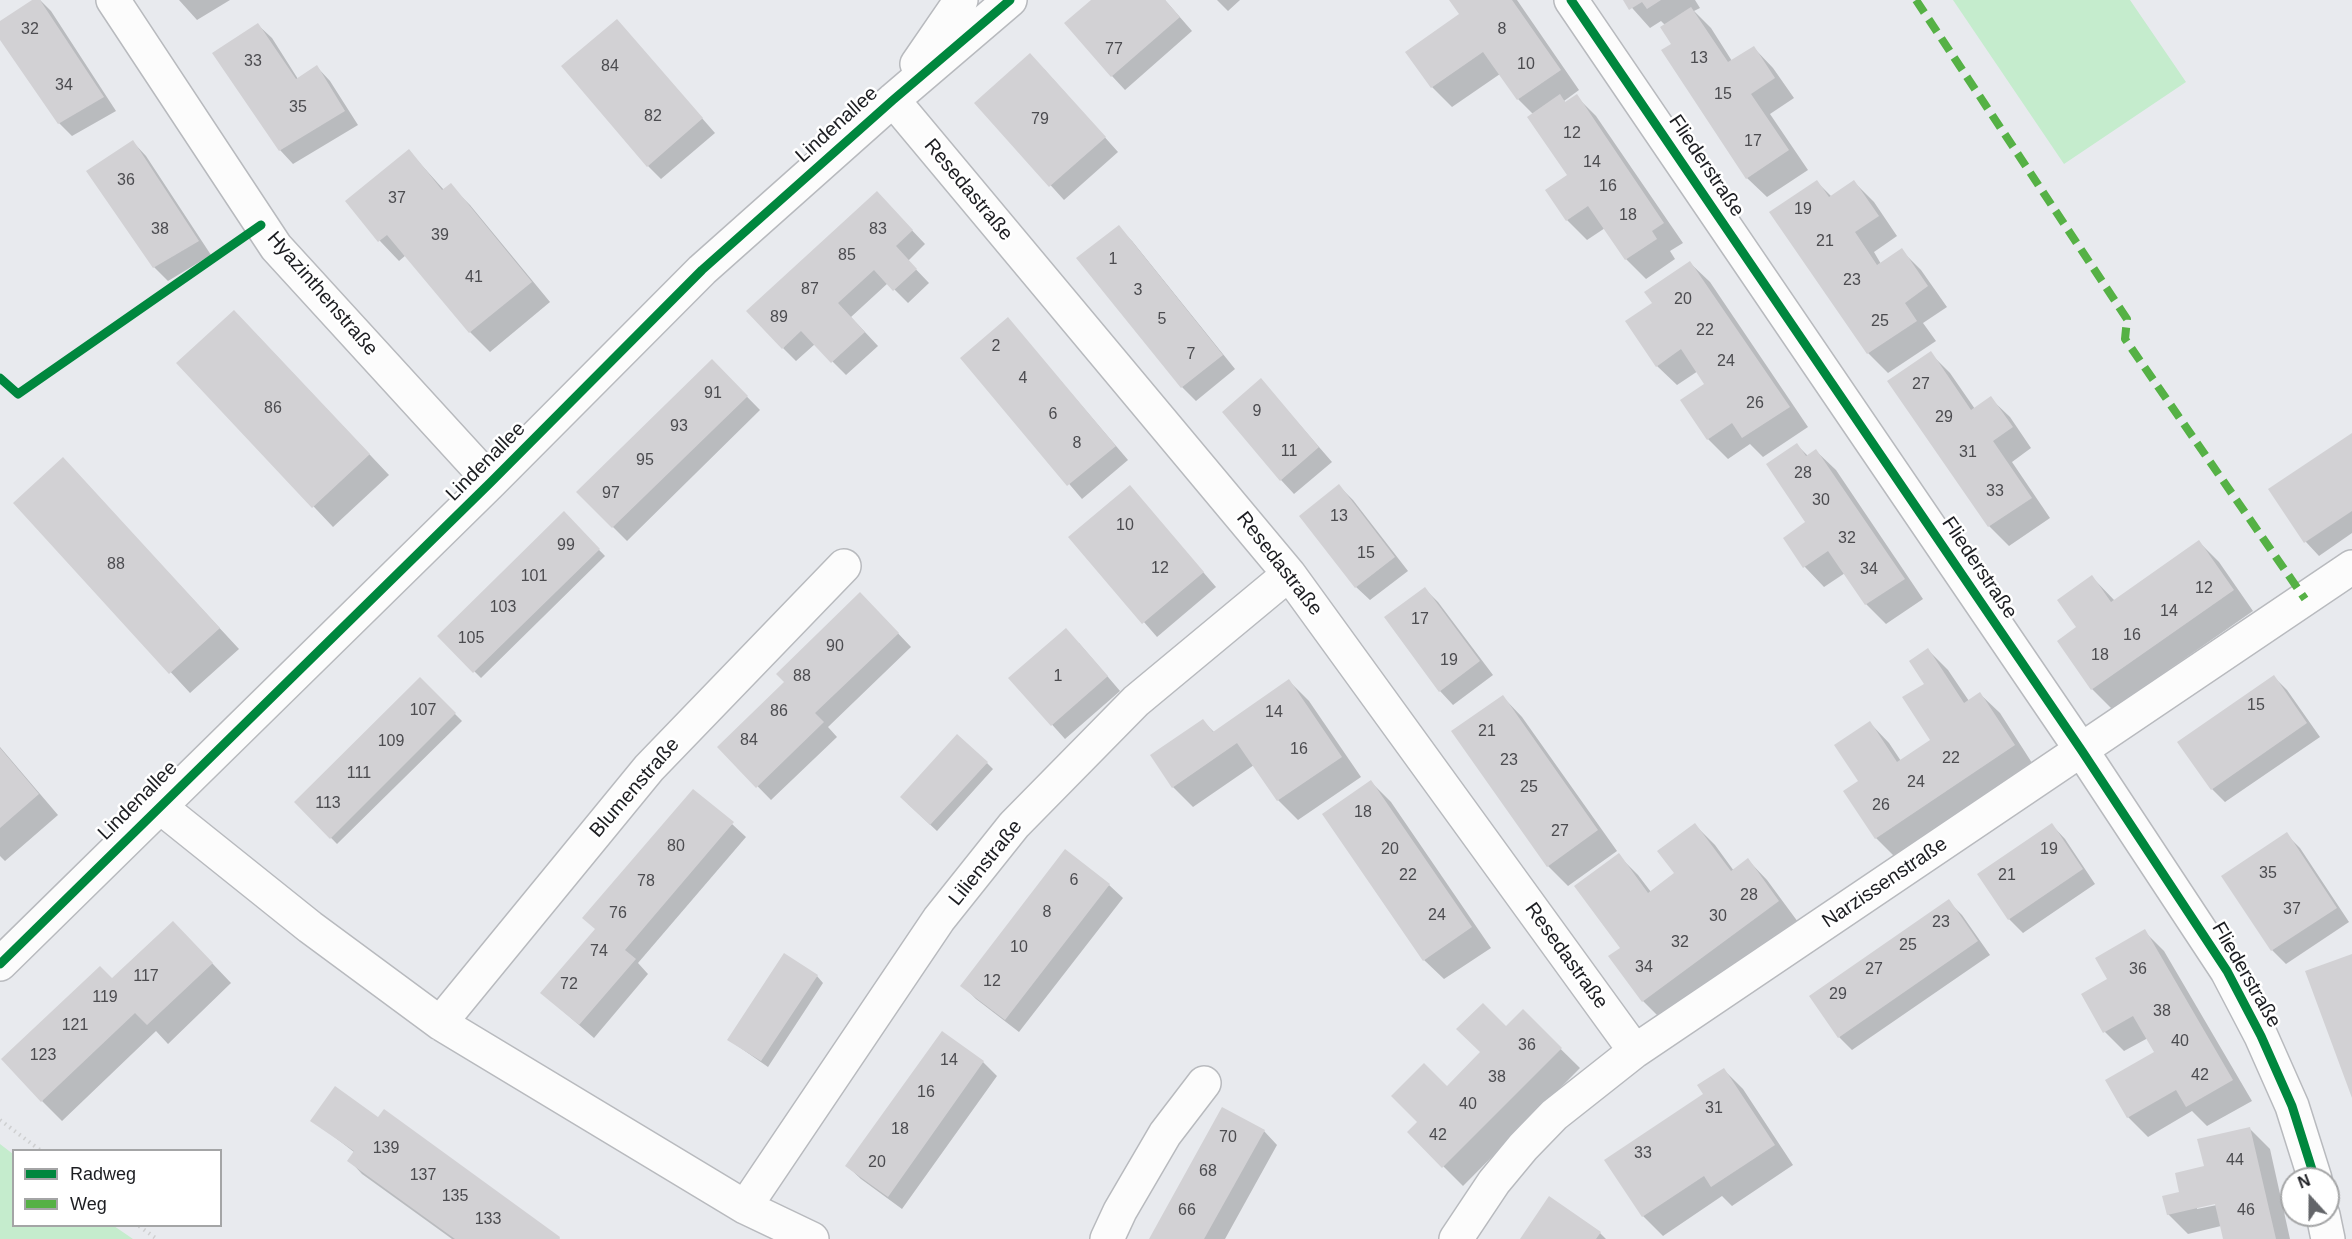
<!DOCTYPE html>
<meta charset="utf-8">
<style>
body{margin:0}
#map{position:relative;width:2352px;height:1239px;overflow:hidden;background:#e8eaee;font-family:Arial,sans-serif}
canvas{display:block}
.legend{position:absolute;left:12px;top:1149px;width:210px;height:78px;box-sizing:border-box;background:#fff;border:2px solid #a4a5a6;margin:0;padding:8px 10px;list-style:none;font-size:18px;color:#1c1d21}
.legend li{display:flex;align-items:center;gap:12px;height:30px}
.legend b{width:30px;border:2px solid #a4a5a6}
.north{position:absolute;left:2280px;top:1167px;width:60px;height:60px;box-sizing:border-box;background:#fff;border:2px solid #a4a5a6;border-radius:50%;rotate:339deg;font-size:16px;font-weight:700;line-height:24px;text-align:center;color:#1c1d21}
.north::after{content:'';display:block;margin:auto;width:21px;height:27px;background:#636569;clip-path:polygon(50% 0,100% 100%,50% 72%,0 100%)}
</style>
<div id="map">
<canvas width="2352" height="1239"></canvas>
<ul class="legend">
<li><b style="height:8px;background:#00873e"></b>Radweg</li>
<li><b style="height:8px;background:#55b145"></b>Weg</li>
</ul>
<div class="north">N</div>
</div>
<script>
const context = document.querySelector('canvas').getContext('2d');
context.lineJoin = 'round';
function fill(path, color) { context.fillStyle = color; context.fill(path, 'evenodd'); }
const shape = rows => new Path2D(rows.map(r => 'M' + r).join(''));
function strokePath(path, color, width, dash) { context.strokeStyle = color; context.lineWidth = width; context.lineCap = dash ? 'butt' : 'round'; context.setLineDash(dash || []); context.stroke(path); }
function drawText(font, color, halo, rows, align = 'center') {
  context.font = font + ' Arial,sans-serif'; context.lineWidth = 5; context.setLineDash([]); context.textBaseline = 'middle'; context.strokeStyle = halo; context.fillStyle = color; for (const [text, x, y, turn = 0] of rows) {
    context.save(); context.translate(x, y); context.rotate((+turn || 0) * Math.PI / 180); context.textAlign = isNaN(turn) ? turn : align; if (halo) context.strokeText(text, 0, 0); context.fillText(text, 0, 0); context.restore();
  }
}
const green = shape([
 [1953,0,2130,0,2186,82,2064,164],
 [0,1144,13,1154,14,1226,114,1226,133,1239,0,1239]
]);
const shadow = shape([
 [34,0,40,0,51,11,116,111,72,136,59,123,0,37,0,23],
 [179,0,230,0,197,20],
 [1093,0,1165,0,1192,31,1125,90,1112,76],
 [1217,0,1240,0,1228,11],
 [1451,0,1517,0,1579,90,1564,101,1566,103,1576,96,1596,116,1683,243,1670,251,1675,259,1646,279,1626,259,1605,228,1587,240,1567,220,1547,190,1569,175,1533,114,1518,99,1500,74,1452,107,1432,87,1462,15],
 [1625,0,1695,0,1700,8,1694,11,1711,28,1732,61,1754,48,1773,68,1794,98,1770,114,1808,170,1767,197,1747,178,1673,44,1665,25,1661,21,1650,28],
 [617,21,715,133,661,179,648,166],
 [258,25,272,38,298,79,317,67,330,81,358,125,293,164,280,150],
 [1044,69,1118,152,1064,200,976,103],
 [133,142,146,156,211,255,168,281,154,267],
 [409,151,444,190,450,185,470,205,550,302,490,352,470,332,406,255,399,261,380,241,347,201],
 [1817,182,1832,197,1854,182,1874,202,1897,236,1874,252,1881,264,1901,250,1921,270,1947,307,1923,323,1936,341,1888,373,1868,353,1771,212],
 [890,207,925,244,908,261,929,283,908,303,888,283,851,317,878,346,846,375,815,344,796,361,783,348],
 [1118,227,1132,241,1235,369,1196,401,1182,387,1079,258],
 [1690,263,1710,282,1808,427,1763,457,1750,444,1728,459,1708,439,1706,384,1698,371,1677,385,1657,366,1654,303],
 [1008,319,1128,460,1082,499,962,358],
 [253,331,389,475,333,527,178,363],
 [1930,353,1950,373,1975,409,1990,398,2010,417,2031,448,2012,462,2050,518,2009,546,1989,526,1889,382],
 [712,361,760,410,627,541,578,492],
 [1261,380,1332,462,1294,494,1281,480],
 [2352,435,2352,533,2319,556,2306,542,2270,490],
 [1797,445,1808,456,1816,451,1836,470,1923,599,1886,624,1866,604,1845,573,1824,587,1805,567,1785,538,1808,523],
 [63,459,239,649,190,693,15,503],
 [1339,486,1353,500,1408,571,1370,600,1356,587],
 [1130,487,1216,587,1157,637,1070,537],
 [564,514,605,556,481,678,439,636],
 [2199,542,2219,562,2253,611,2112,709,2092,689,2059,642,2078,628,2092,577,2115,601],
 [1425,589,1438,602,1493,675,1453,705,1440,691],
 [874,608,911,647,828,727,837,737,771,800,719,747],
 [1079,643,1120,691,1065,739,1010,678],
 [1928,650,1948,670,1969,701,1980,694,2000,713,2034,766,1896,858,1876,838,1860,781,1870,723,1889,743,1901,761,1932,740,1926,684],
 [2274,677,2287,690,2320,737,2225,802,2212,789],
 [420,679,462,721,337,844,296,802],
 [1289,681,1309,701,1361,777,1298,820,1278,800,1254,765,1193,807,1173,787,1152,756,1203,721,1215,733],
 [1503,697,1522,717,1617,851,1568,886,1548,866],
 [0,747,58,815,5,861,0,856],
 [987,763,993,769,937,831,908,804],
 [1371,782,1391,802,1491,948,1444,979,1424,960],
 [732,824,746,837,638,963,648,974,594,1038,542,993],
 [1695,825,1715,845,1734,871,1748,860,1767,880,1798,922,1662,1020,1643,1001,1622,948,1618,855,1638,875,1651,892,1676,873],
 [2052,825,2065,839,2095,884,2023,933,2009,919],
 [2286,834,2300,848,2349,922,2286,964,2272,950,2223,877],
 [1109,885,1123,898,1019,1032,976,999,962,985],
 [1948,901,1962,915,1990,955,1852,1050,1839,1037],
 [2144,931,2164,951,2252,1101,2207,1126,2192,1111,2148,1137,2128,1117,2156,1052,2148,1038,2124,1051,2105,1032,2109,979],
 [192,942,231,983,168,1044,156,1031,62,1121,42,1101,112,980],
 [817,976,823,983,768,1067,729,1040],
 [1523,1012,1580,1068,1463,1186,1409,1132,1447,1088],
 [942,1033,983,1062,997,1076,902,1209,861,1179,847,1166],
 [1724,1070,1743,1089,1793,1165,1732,1206,1722,1196,1663,1236,1643,1216,1705,1095],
 [384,1111,560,1239,452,1239,362,1174,349,1160,354,1152,312,1120,378,1120],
 [2250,1129,2270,1149,2290,1239,2224,1239,2221,1226,2188,1234,2168,1214,2181,1193,2205,1167],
 [2222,1201,2222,1204,2197,1209,2197,1206],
 [1264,1131,1277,1145,1225,1239,1151,1239],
 [1600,1233,1606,1239,1522,1239]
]);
const building = shape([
 [32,0,40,0,104,97,58,124,0,40,0,21],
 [1091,0,1165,0,1180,17,1111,77,1064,23],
 [1449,0,1512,0,1561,70,1517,100,1483,52,1431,88,1405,52,1459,14],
 [1623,0,1661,0,1647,9,1642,2,1629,10],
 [1691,7,1728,62,1754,46,1775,78,1751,94,1789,150,1746,179,1661,50,1671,44,1660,27],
 [617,19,703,118,647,167,561,66],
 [258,23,296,79,317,65,345,111,279,151,212,53],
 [1030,53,1106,137,1049,187,974,103],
 [1560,94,1565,102,1577,94,1664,223,1652,231,1657,239,1625,260,1588,206,1566,221,1545,190,1567,175,1527,117],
 [133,140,199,241,153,268,86,171],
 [409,149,442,190,451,183,532,282,469,333,387,235,378,242,345,201],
 [1817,180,1829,197,1854,180,1879,216,1855,232,1877,265,1902,248,1928,286,1905,303,1917,321,1867,354,1769,212],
 [877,191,913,230,896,246,917,269,893,291,874,270,838,303,865,332,831,363,801,331,782,349,746,311],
 [1119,225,1223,355,1181,388,1076,258],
 [1690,261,1790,407,1742,438,1732,423,1707,440,1680,400,1704,384,1681,349,1656,367,1625,321,1652,303,1644,292],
 [234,310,370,454,312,508,176,363],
 [1008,317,1116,446,1067,486,960,358],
 [1931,351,1971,410,1991,396,2013,427,1993,441,2032,498,1988,527,1887,381],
 [712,359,748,396,612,528,576,492],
 [1261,378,1319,447,1280,481,1222,412],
 [2352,433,2352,511,2304,543,2268,489],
 [1797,443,1806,456,1816,449,1905,579,1865,605,1828,551,1803,568,1783,538,1805,522,1766,464],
 [63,457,220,628,169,674,13,503],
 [1339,484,1395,557,1355,588,1299,516],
 [1130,485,1204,572,1142,624,1068,537],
 [564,511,600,549,473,673,437,636],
 [2199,540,2234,590,2091,690,2057,641,2076,627,2057,600,2092,575,2111,602],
 [1425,587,1480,661,1439,692,1384,617],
 [860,592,899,633,815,713,824,722,756,788,717,747,784,682,776,674],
 [1066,628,1108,676,1051,726,1008,678],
 [1928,648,1964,703,1980,692,2015,745,1875,839,1843,791,1858,781,1834,745,1870,721,1897,762,1930,740,1902,697,1924,684,1909,661],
 [2274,675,2307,723,2211,790,2177,742],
 [420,677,456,713,330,839,294,802],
 [1289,679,1342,757,1277,801,1237,743,1172,788,1150,755,1203,719,1213,732],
 [1503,695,1598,830,1547,867,1451,731],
 [957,734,988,762,930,825,900,797],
 [0,748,39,794,0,828],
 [1371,780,1472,927,1423,961,1322,814],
 [693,789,734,822,625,950,636,959,579,1025,540,993,595,929,582,918],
 [1695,823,1731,871,1748,858,1779,901,1642,1002,1608,956,1620,948,1574,886,1619,853,1648,893,1674,873,1657,851],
 [2052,823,2083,869,2008,920,1977,874],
 [2287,832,2337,908,2271,951,2221,876],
 [1065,849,1110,884,1005,1020,960,986],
 [1949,899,1978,941,1838,1038,1809,996],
 [173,921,213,963,147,1025,135,1013,41,1102,1,1059,100,966,112,978],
 [2145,929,2233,1080,2186,1107,2176,1090,2127,1118,2105,1080,2154,1052,2133,1016,2103,1033,2081,994,2107,979,2095,958],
 [784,953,818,975,761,1061,727,1040],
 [2352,954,2352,1098,2305,971],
 [1483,1003,1506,1026,1523,1009,1562,1048,1442,1168,1407,1132,1417,1122,1391,1096,1424,1063,1447,1086,1480,1052,1456,1029],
 [942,1031,984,1061,888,1197,845,1166],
 [1724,1068,1775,1145,1711,1187,1704,1176,1642,1217,1604,1160,1703,1094,1697,1085],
 [335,1086,378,1117,384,1109,560,1237,559,1239,455,1239,347,1161,354,1151,310,1121],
 [1222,1107,1265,1130,1204,1239,1149,1239],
 [2250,1127,2276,1239,2223,1239,2215,1204,2167,1215,2162,1196,2179,1192,2175,1173,2204,1166,2197,1139],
 [1549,1196,1601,1232,1596,1239,1520,1239]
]);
const path = shape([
 [0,1120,40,1150],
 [139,1226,157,1239]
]);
const minor = shape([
 [113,0,276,247,491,482],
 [1571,0,2082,751,2227,971,2261,1036,2292,1106,2315,1179],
 [917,64,961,0],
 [893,100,1289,574,1635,1051],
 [159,806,310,927,440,1023,745,1207,812,1239],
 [0,964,491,482,702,270,893,100,1010,0],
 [440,1023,649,768,844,566],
 [745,1207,939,919,1014,825,1136,701,1289,574],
 [2323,1215,2328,1239],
 [1107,1239,1120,1211,1165,1134,1204,1083],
 [1456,1239,1494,1182,1523,1147,1554,1115,1635,1051,2352,567]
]);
const quiet = shape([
 [1916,0,2127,319,2125,339,2305,599]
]);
const cycleway = shape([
 [1571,0,2082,751,2227,971,2261,1036,2292,1106,2315,1179],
 [0,378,18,394,261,225],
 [0,964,491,482,702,270,893,100,1010,0]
]);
const numberNames = [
 ["32",30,30],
 ["8",1502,30],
 ["77",1114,50],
 ["13",1699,59],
 ["33",253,62],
 ["10",1526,65],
 ["84",610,67],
 ["34",64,86],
 ["15",1723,95],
 ["35",298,108],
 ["82",653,117],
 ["79",1040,120],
 ["12",1572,134],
 ["17",1753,142],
 ["14",1592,163],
 ["36",126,181],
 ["16",1608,187],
 ["37",397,199],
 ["19",1803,210],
 ["18",1628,216],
 ["38",160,230],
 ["83",878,230],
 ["39",440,236],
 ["21",1825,242],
 ["85",847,256],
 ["1",1113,260],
 ["41",474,278],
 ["23",1852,281],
 ["87",810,290],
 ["3",1138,291],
 ["20",1683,300],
 ["89",779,318],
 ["5",1162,320],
 ["25",1880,322],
 ["22",1705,331],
 ["2",996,347],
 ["7",1191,355],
 ["24",1726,362],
 ["4",1023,379],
 ["27",1921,385],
 ["91",713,394],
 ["26",1755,404],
 ["86",273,409],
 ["9",1257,412],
 ["6",1053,415],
 ["29",1944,418],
 ["93",679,427],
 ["8",1077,444],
 ["11",1289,452],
 ["31",1968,453],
 ["95",645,461],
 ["28",1803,474],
 ["33",1995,492],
 ["97",611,494],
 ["30",1821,501],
 ["13",1339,517],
 ["10",1125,526],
 ["32",1847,539],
 ["99",566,546],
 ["15",1366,554],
 ["88",116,565],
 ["12",1160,569],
 ["34",1869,570],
 ["101",534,577],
 ["12",2204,589],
 ["103",503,608],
 ["14",2169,612],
 ["17",1420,620],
 ["16",2132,636],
 ["105",471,639],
 ["90",835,647],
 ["18",2100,656],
 ["19",1449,661],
 ["88",802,677],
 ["1",1058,677],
 ["15",2256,706],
 ["107",423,711],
 ["86",779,712],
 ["14",1274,713],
 ["21",1487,732],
 ["84",749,741],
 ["109",391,742],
 ["16",1299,750],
 ["22",1951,759],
 ["23",1509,761],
 ["111",359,774],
 ["24",1916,783],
 ["25",1529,788],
 ["113",328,804],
 ["26",1881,806],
 ["18",1363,813],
 ["27",1560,832],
 ["80",676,847],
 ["20",1390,850],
 ["19",2049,850],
 ["35",2268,874],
 ["22",1408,876],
 ["21",2007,876],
 ["6",1074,881],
 ["78",646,882],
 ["28",1749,896],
 ["37",2292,910],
 ["8",1047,913],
 ["76",618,914],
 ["24",1437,916],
 ["30",1718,917],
 ["23",1941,923],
 ["32",1680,943],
 ["25",1908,946],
 ["10",1019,948],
 ["74",599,952],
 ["34",1644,968],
 ["27",1874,970],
 ["36",2138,970],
 ["117",146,977],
 ["12",992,982],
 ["72",569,985],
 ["29",1838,995],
 ["119",105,998],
 ["38",2162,1012],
 ["121",75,1026],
 ["40",2180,1042],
 ["36",1527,1046],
 ["123",43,1056],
 ["14",949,1061],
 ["42",2200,1076],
 ["38",1497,1078],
 ["16",926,1093],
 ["40",1468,1105],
 ["31",1714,1109],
 ["18",900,1130],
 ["42",1438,1136],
 ["70",1228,1138],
 ["139",386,1149],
 ["33",1643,1154],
 ["44",2235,1161],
 ["20",877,1163],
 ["68",1208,1172],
 ["137",423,1176],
 ["135",455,1197],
 ["66",1187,1211],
 ["46",2246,1211],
 ["133",488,1220]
];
const streetNames = [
 ["Lindenallee",837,125,-42],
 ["Fliederstraße",1706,166,56],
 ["Resedastraße",968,190,50],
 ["Hyazinthenstraße",322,294,49],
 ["Lindenallee",486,462,-45],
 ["Resedastraße",1279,564,52],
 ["Fliederstraße",1979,568,56],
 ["Blumenstraße",635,788,-49],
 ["Lindenallee",138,801,-45],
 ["Lilienstraße",986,863,-51],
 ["Narzissenstraße",1885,883,-34],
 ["Resedastraße",1566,956,54],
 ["Fliederstraße",2246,975,60]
];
fill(green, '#c5eccd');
fill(shadow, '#0003');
fill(building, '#d2d1d4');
strokePath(minor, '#b8babe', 36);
strokePath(path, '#cecfd0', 4, [1.5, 4.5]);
strokePath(minor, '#fcfcfc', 33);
strokePath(quiet, '#55b145', 8, [15, 8]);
strokePath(cycleway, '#00873e', 9);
drawText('16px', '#4c4c50', null, numberNames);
drawText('20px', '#1c1d21', '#fff', streetNames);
</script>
